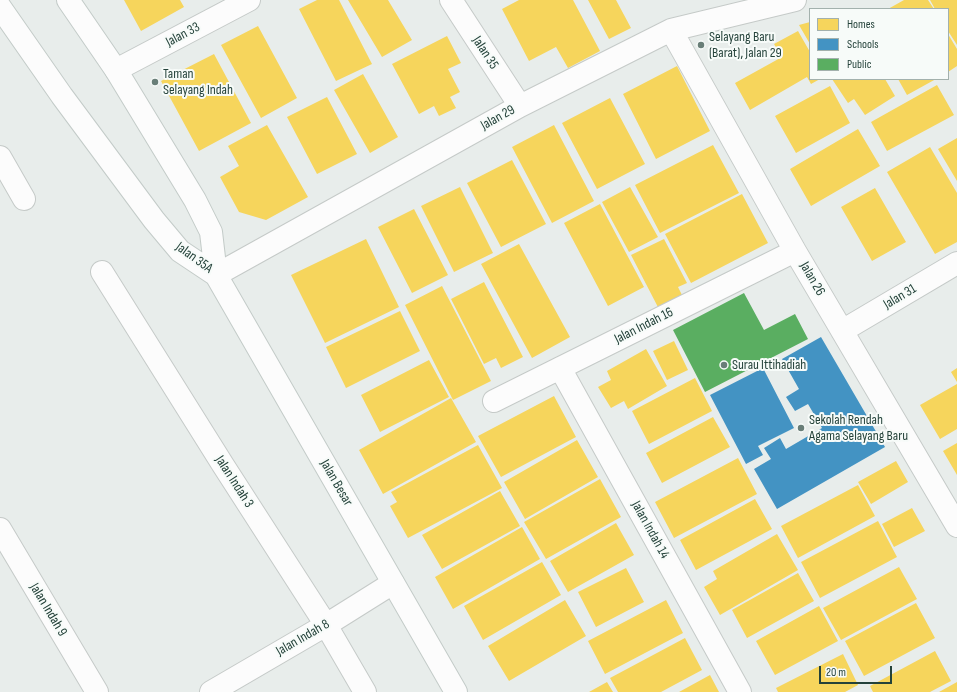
<!DOCTYPE html>
<style>
body{margin:0}
#map{position:relative;width:957px;height:692px;overflow:hidden;background:#e8edeb;font-family:"Sofia Sans Condensed",sans-serif}
canvas{display:block}
.legend{position:absolute;left:809px;top:8px;width:140px;height:72px;box-sizing:border-box;background:#f7fbf9;border:1px solid #a3b1ad;margin:0;padding:5px 7px;list-style:none;font-size:12px;color:#24423a}
.legend li{display:flex;align-items:center;gap:8px;height:20px}
.legend b{width:20px;border:1px solid #a3b1ad}
.scale{position:absolute;left:819px;top:666px;width:73px;height:18px;box-sizing:border-box;border:2px solid #24423a;border-top:0;padding-left:5px;font-size:12px;line-height:14px;white-space:nowrap;color:#24423a;-webkit-text-stroke:3px #f7fbf9;paint-order:stroke}
</style>
<div id="map">
<canvas width="957" height="692"></canvas>
<ul class="legend">
<li><b style="height:11px;background:#f6d55c"></b>Homes</li>
<li><b style="height:11px;background:#4393c3"></b>Schools</li>
<li><b style="height:11px;background:#5aae61"></b>Public</li>
</ul>
<div class="scale">20 m</div>
</div>
<script>
const context = document.querySelector('canvas').getContext('2d');
context.lineJoin = 'round';
function fill(path, color) { context.fillStyle = color; context.fill(path, 'evenodd'); }
const shape = rows => new Path2D(rows.map(r => 'M' + r).join(''));
function strokePath(path, color, width, dash) { context.strokeStyle = color; context.lineWidth = width; context.lineCap = dash ? 'butt' : 'round'; context.setLineDash(dash || []); context.stroke(path); }
function drawText(font, color, halo, rows, align = 'center') {
  context.font = font + ' "Sofia Sans Condensed",sans-serif'; context.lineWidth = 4; context.setLineDash([]); context.textBaseline = 'middle'; context.strokeStyle = halo; context.fillStyle = color; for (const [text, x, y, turn = 0] of rows) {
    context.save(); context.translate(x, y); context.rotate((+turn || 0) * Math.PI / 180); context.textAlign = isNaN(turn) ? turn : align; if (halo) context.strokeText(text, 0, 0); context.fillText(text, 0, 0); context.restore();
  }
}
const homes = shape([
 [124,0,180,0,184,7,141,31],
 [317,0,339,0,372,64,336,81,299,9],
 [348,0,388,0,412,40,382,57],
 [519,0,573,0,600,51,568,68,556,47,529,61,502,9],
 [588,0,616,0,631,28,609,39],
 [904,0,928,0,934,9,888,9],
 [930,0,957,0,957,45,948,31,948,9,935,9],
 [810,22,810,44,799,25],
 [258,26,297,98,261,118,221,45],
 [798,31,810,52,810,79,820,79,811,84,807,77,750,110,735,83,782,57,774,44],
 [948,34,957,49,957,66,948,72],
 [447,36,461,63,448,69,460,92,450,97,456,108,439,116,434,106,419,114,392,64],
 [214,54,251,123,199,151,161,81],
 [677,66,710,131,656,159,623,94],
 [363,74,398,137,370,153,334,90],
 [832,79,885,79,895,96,865,115,854,99,848,103],
 [898,79,936,79,907,95],
 [937,85,954,115,887,151,871,122],
 [830,86,850,123,796,153,775,116],
 [327,97,357,154,317,174,287,117],
 [610,98,645,164,597,189,562,123],
 [267,125,308,197,266,220,239,212,220,177,239,166,228,146],
 [554,125,594,201,552,223,512,147],
 [858,129,880,166,811,206,790,169],
 [957,138,957,181,938,149],
 [713,145,739,193,660,233,635,185],
 [930,147,957,193,957,242,935,254,887,172],
 [512,160,546,224,501,247,467,183],
 [460,187,493,253,454,272,421,206],
 [630,187,658,237,629,252,602,202],
 [875,188,906,242,872,261,841,207],
 [742,194,768,243,691,283,665,234],
 [600,204,644,287,608,306,564,223],
 [414,209,448,275,412,293,378,227],
 [366,239,399,307,325,343,291,275],
 [664,239,687,283,678,287,684,299,660,311,631,255],
 [519,244,570,337,532,358,481,264],
 [484,282,523,357,501,368,496,358,484,364,451,299],
 [442,286,491,381,453,400,405,305],
 [400,311,420,351,346,388,326,347],
 [674,341,688,370,667,380,653,351],
 [646,349,667,386,628,409,624,401,611,408,598,387,611,380,607,371],
 [429,360,449,397,380,432,361,395],
 [957,368,957,382,951,372],
 [695,378,712,411,649,444,632,411],
 [957,384,957,429,940,439,920,405],
 [554,396,576,437,501,477,478,436],
 [451,398,476,442,383,494,359,450],
 [713,417,730,447,662,483,646,453],
 [577,440,598,477,525,519,504,482],
 [957,443,957,475,943,451],
 [478,445,502,488,408,538,390,506,397,502,391,492],
 [738,458,757,494,674,538,655,502],
 [896,461,908,482,871,504,858,482],
 [600,479,621,517,546,559,524,522],
 [858,485,875,516,798,558,781,526],
 [500,491,520,526,442,569,422,535],
 [755,499,772,529,696,570,680,540],
 [912,508,925,531,894,547,882,524],
 [878,521,897,557,820,598,801,562],
 [616,523,634,555,568,592,550,561],
 [522,527,540,559,453,609,435,577],
 [777,534,798,570,720,615,704,587,717,579,713,571],
 [542,562,561,595,483,640,464,606],
 [899,567,917,599,841,640,823,608],
 [626,568,644,602,596,627,578,592],
 [798,573,814,601,747,638,732,610],
 [565,600,586,636,509,681,488,646],
 [666,600,683,633,605,674,588,641],
 [916,603,935,638,864,676,845,641],
 [819,606,838,641,775,675,756,641],
 [685,638,702,670,661,692,618,692,610,678],
 [935,651,951,681,930,692,873,692,870,686],
 [843,654,858,685,845,692,778,692,776,688],
 [710,675,719,692,679,692],
 [607,682,613,692,589,692],
 [957,682,957,692,939,692]
]);
const schools = shape([
 [821,337,885,447,777,509,754,469,771,459,764,448,780,438,786,449,822,428,808,404,795,411,786,397,799,389,782,359],
 [763,368,794,428,758,446,763,455,746,464,710,395]
]);
const public = shape([
 [744,293,764,330,795,314,808,339,705,392,673,330]
]);
const street = shape([
 [451,0,520,106],
 [671,30,795,251,957,526],
 [116,70,249,0],
 [0,157,24,199],
 [102,272,223,465,326,625,365,692],
 [216,275,520,106,671,30,795,0],
 [842,331,957,263],
 [560,368,740,692],
 [494,401,795,251],
 [0,529,97,692],
 [211,692,326,625,393,583]
]);
const secondary = shape([
 [68,0,116,70,195,200,211,232,216,275,456,692],
 [0,7,62,96,154,220,180,251,216,275]
]);
const markers = [
 [701,45,4,"#697e78"],
 [155,82,4,"#697e78"],
 [724,365,4,"#697e78"],
 [801,428,4,"#697e78"]
];
const streetNames = [
 ["Jalan 33",183,35,-28],
 ["Jalan 35",485,53,57],
 ["Jalan 29",498,118,-29],
 ["Jalan 35A",194,258,36],
 ["Jalan 26",812,279,60],
 ["Jalan 31",900,297,-31],
 ["Jalan Indah 16",644,326,-27],
 ["Jalan Indah 3",234,482,57],
 ["Jalan Besar",336,483,60],
 ["Jalan Indah 14",650,530,61],
 ["Jalan Indah 9",48,610,59],
 ["Jalan Indah 8",303,638,-30]
];
const poiNames = [
 ["Selayang Baru",709,37],
 ["(Barat), Jalan 29",709,53],
 ["Taman",163,74],
 ["Selayang Indah",163,90],
 ["Surau Ittihadiah",732,365],
 ["Sekolah Rendah",809,420],
 ["Agama Selayang Baru",809,436]
];
fill(homes, '#f6d55c');
fill(schools, '#4393c3');
fill(public, '#5aae61');
strokePath(street, '#c5cac8', 24);
strokePath(secondary, '#c3cbc8', 24);
strokePath(street, '#fcfcfc', 22);
strokePath(secondary, '#fcfcfc', 22);
for (const [x, y, r, color] of markers) { const dot = new Path2D(); dot.arc(x, y, r, 0, 2 * Math.PI); context.fillStyle = color; context.fill(dot); strokePath(dot, '#f7fbf9', 1.5); }
drawText('14px', '#24423a', '#f7fbf9', streetNames);
drawText('14px', '#24423a', '#f7fbf9', poiNames, 'left');
</script>
